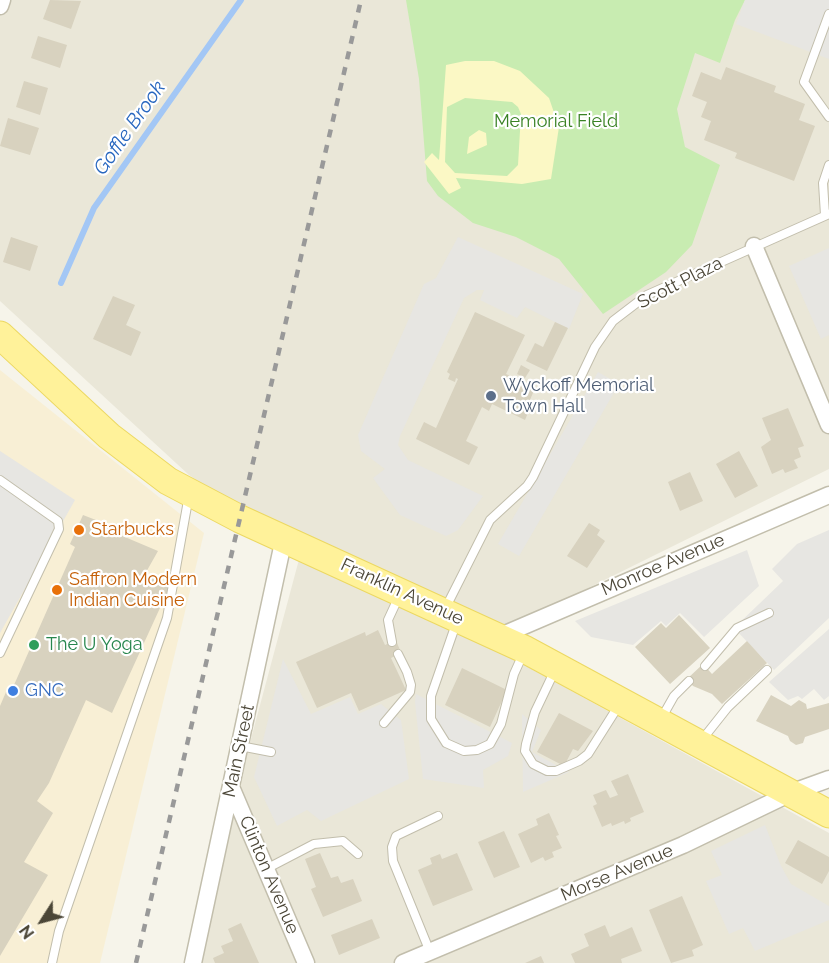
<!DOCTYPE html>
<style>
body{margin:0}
#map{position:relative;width:829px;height:963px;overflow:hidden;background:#f6f4ea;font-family:Raleway,sans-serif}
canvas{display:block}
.north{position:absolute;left:12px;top:891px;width:60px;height:60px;-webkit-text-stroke:4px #fff;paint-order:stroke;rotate:234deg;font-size:16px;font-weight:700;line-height:24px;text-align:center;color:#4b4637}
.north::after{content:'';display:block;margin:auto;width:21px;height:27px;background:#4b4637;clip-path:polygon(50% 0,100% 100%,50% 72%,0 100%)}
</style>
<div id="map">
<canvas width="829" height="963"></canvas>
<div class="north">N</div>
</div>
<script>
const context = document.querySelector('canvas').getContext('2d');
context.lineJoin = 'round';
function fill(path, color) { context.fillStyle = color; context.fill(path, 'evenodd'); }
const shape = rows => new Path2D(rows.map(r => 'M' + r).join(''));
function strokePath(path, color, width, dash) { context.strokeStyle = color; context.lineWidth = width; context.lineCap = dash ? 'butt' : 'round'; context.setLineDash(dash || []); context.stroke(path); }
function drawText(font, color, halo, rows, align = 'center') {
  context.font = font + ' Raleway,sans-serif'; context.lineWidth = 4.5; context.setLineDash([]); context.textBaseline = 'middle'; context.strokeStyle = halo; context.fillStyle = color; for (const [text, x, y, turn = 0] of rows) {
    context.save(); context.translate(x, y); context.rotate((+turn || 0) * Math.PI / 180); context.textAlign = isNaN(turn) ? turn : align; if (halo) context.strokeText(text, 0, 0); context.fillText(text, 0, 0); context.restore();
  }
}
const residential = shape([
 [0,0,829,0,829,469,481,641,829,833,829,963,191,963,301,552,189,475,0,301]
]);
const commercial = shape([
 [0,370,204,533,100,963,0,963]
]);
const green = shape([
 [406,0,745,0,735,20,720,63,695,53,677,109,685,147,720,165,692,245,666,272,603,314,559,259,516,237,473,223,438,196,427,181,419,79]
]);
const sand = shape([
 [465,61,494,61,520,71,549,98,559,127,551,179,522,184,456,178,461,188,449,194,424,162,432,153,439,160,446,65],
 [465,98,512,102,518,107,521,114,518,165,507,176,455,173,445,162,447,107],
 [479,130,486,133,487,145,467,154,469,137]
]);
const parking = shape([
 [745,0,829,0,829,59,736,24],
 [458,237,583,294,569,329,525,307,517,318,480,300,484,290,477,290,464,298,400,436,398,445,408,460,483,496,458,530,446,536,400,515,373,478,385,469,361,451,358,435,424,284,436,278],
 [829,248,829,335,821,339,789,266],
 [598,372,619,384,519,556,498,544],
 [0,451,75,500,0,633],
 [829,530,829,618,774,670,734,628,783,581,772,569,797,544],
 [747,550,759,586,704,637,680,613,666,626,661,621,633,645,591,637,575,621],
 [829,629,829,696,824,700,814,689,802,699,798,696,788,700,769,682],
 [283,659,311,714,350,697,358,714,381,704,401,720,409,779,321,821,307,810,277,826,254,777],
 [416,694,512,743,508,756,483,770,484,788,423,779,415,702],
 [522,714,541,730,532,752,569,772,523,792],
 [765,825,781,866,791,884,829,906,829,920,755,951,743,928,729,934,706,881,722,875,711,851]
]);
const stream = shape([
 [61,283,94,208,241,0]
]);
const building = shape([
 [50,0,81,1,71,29,43,19],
 [38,36,67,45,60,68,31,58],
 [726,67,776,86,774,92,805,104,799,120,815,126,794,181,735,158,737,153,704,140,711,121,701,117,707,102,692,96,701,72,721,80],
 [24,81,48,88,40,115,16,107],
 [8,118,39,128,30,155,0,146],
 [11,237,38,246,30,271,3,262],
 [113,296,135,305,126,325,141,332,131,356,93,339],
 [475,312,525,335,506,374,535,388,527,407,530,408,525,420,492,404,489,411,482,407,466,441,478,447,469,465,416,439,424,422,436,428,458,379,456,378,455,382,448,379,450,374,447,372],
 [555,322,568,328,547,371,526,361,535,343,543,347],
 [521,365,530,370,525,378,517,374],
 [788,408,804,446,798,448,801,457,794,460,798,468,785,473,783,469,772,474,761,447,771,440,762,418],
 [739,451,758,486,735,498,716,464],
 [690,472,703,501,680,511,668,482],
 [83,515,114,527,113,532,158,551,145,574,170,586,112,713,86,700,49,783,37,801,53,813,24,862,48,875,0,956,0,706,6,692,10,694,75,547,70,544],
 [589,523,600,530,597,535,605,541,587,568,567,556],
 [679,615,710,648,670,684,635,647,661,623,666,628],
 [378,630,385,645,396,640,401,653,391,658,406,690,359,711,351,693,317,708,296,662,365,632,366,636],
 [747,641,767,663,722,704,712,694,693,686,687,679,703,664,712,674],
 [462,668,507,690,490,727,445,705],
 [771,695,791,706,799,700,806,704,807,709,829,703,829,729,805,737,803,743,796,745,790,741,788,736,756,721],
 [559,713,593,731,578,751,573,749,564,766,537,752],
 [628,774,644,812,630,818,631,821,625,824,624,821,612,826,611,823,602,827,593,806,597,804,593,795,606,790,610,798,618,795,611,781],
 [549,813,559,835,556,836,562,848,552,852,554,857,545,861,543,857,531,863,518,834,538,825,536,819],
 [504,831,520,867,494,878,478,842],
 [798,840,829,857,829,871,822,884,785,863],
 [320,853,331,878,338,876,341,883,353,879,362,901,323,917,311,889,316,887,305,859],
 [457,853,473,890,433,906,418,870,432,864,430,858,440,854,442,859],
 [682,896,703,945,692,950,694,956,671,963,649,910],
 [372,919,380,938,339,955,331,935],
 [241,923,259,963,215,963,213,958,224,953,221,946,233,941,228,929],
 [605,925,610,937,632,927,642,951,621,959,622,963,575,963,571,954,589,946,584,934],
 [541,956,544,963,525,963]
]);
const lane = shape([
 [829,14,804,82,829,117],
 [825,215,823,183,829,165],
 [0,480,58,521,59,529,0,653],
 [445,609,490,520,527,486,533,477,595,347,613,321,647,295,829,214],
 [457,621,431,696,431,719,446,743,464,751,477,750,490,744,501,724,514,674,523,654],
 [392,642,388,620,400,594],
 [705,666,737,628,769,613],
 [555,670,535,712,526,744,525,751,533,764,547,771,556,771,579,761,588,754,619,705],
 [661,719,674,696,689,681],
 [384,723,410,692,411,685,407,672,398,654],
 [701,741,728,707,767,670],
 [240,746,271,752],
 [266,869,314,844,343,841,358,854],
 [430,952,393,861,392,847,396,836,438,816],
 [52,963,59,931,167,618,189,495]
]);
const street = shape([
 [0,6,2,0],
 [754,246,829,425],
 [498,637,829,495],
 [231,787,306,963],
 [193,963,284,538],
 [403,963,683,845,793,792,829,779]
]);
const primary = shape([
 [0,335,109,436,168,481,240,519,526,650,829,814]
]);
const rail = shape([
 [136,963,361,0]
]);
const markers = [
 [491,396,6,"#5c6f8a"],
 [79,530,6,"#e8710a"],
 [57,590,6,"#e8710a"],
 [34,645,6,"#2e9e5b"],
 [13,691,6,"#3f7fe0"]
];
const parkNames = [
 ["Memorial Field",556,122]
];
const streetNames = [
 ["Scott Plaza",680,283,-27],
 ["Monroe Avenue",663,565,-23],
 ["Franklin Avenue",402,592,25],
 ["Main Street",239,751,-78],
 ["Morse Avenue",617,873,-23],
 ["Clinton Avenue",269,875,67]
];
const serviceNames = [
 ["Wyckoff Memorial",503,386],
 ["Town Hall",503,407]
];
const foodNames = [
 ["Starbucks",91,530],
 ["Saffron Modern",69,580],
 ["Indian Cuisine",69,601]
];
const leisureNames = [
 ["The U Yoga",46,645]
];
const shopNames = [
 ["GNC",25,691]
];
const waterNames = [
 ["Goffle Brook",130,128,-55]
];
fill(residential, '#eae7d8');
fill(commercial, '#f8efd5');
fill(green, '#c8ecb1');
fill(sand, '#fbf8c5');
fill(parking, '#e7e6e2');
strokePath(stream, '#a3c7f5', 6);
fill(building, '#d8d2bf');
strokePath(lane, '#c2beac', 10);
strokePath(street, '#c2beac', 19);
strokePath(primary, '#ecd862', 29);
strokePath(lane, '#fff', 8);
strokePath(street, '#fff', 16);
strokePath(primary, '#fff29a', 27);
strokePath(rail, '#999', 4.5, [8, 8]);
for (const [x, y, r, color] of markers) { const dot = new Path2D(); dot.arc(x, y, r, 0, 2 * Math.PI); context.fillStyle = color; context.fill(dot); strokePath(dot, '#fff', 2); }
drawText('18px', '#3a8225', '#fff', parkNames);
drawText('18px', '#4b4637', '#fff', streetNames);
drawText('18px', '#4e5e75', '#fff', serviceNames, 'left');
drawText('18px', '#c56008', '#fff', foodNames, 'left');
drawText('18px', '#27864d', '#fff', leisureNames, 'left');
drawText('18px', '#366cbe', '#fff', shopNames, 'left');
drawText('italic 20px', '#2867bf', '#fff', waterNames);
</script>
